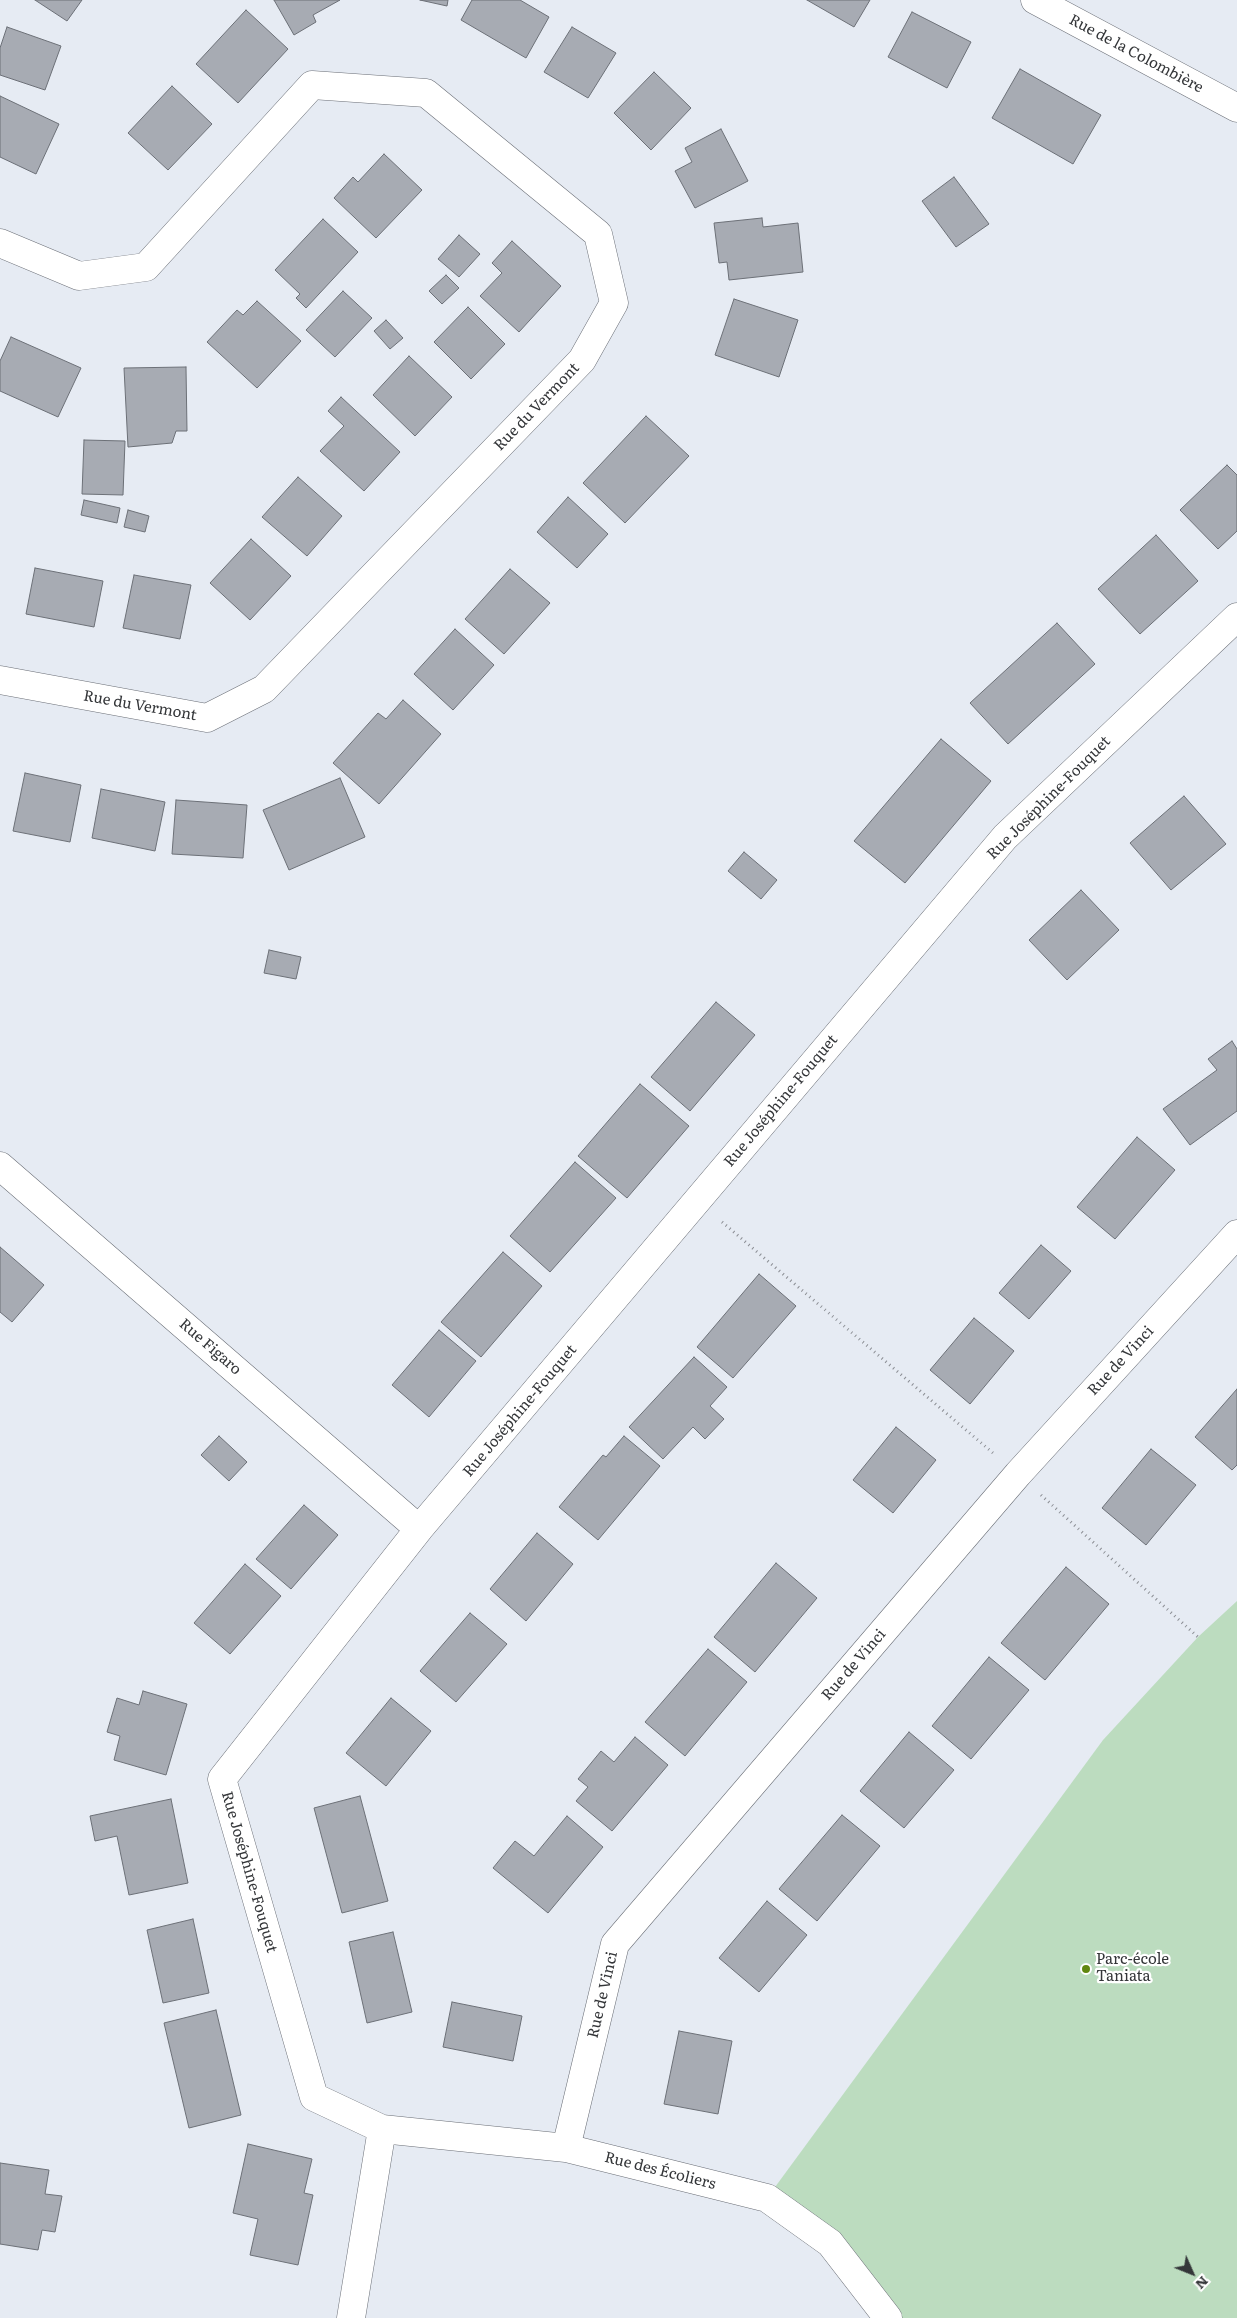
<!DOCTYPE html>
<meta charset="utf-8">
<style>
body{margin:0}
#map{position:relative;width:1237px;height:2318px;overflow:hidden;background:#e6ebf3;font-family:Literata,serif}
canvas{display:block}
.north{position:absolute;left:1167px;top:2248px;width:50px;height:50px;-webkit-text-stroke:4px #fff;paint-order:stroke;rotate:134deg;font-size:14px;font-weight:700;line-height:20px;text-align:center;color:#343639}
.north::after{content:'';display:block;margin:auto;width:18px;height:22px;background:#343639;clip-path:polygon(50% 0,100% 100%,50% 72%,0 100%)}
</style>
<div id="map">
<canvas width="1237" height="2318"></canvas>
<div class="north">N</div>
</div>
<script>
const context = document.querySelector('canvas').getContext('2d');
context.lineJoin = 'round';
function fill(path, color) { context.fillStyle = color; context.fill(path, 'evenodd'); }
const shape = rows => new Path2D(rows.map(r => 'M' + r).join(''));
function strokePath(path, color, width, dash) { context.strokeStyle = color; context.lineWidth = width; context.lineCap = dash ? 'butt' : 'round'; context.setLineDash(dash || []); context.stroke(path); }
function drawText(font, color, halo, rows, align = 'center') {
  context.font = font + ' Literata,serif'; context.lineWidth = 4.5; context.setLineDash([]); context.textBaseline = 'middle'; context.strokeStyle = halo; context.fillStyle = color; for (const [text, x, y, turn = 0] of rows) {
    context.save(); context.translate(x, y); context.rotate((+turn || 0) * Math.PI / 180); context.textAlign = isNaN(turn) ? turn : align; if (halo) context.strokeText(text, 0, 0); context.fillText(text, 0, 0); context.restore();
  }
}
const green = shape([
 [1237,1601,1237,2318,888,2318,767,2198,1103,1740,1198,1637]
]);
const building = shape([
 [35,0,82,0,67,21,35,0],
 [274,0,340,0,313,15,316,22,294,35,274,0],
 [420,0,448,0,447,6,420,0],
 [472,0,520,0,549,17,526,58,461,20,472,0],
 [807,0,870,0,854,27,807,0],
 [246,10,288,49,238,103,196,64,246,10],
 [912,12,971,42,947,88,888,57,912,12],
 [7,27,61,46,45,90,0,75,0,48,7,27],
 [572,27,616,53,588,98,544,72,572,27],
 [1020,69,1101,115,1073,164,992,118,1020,69],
 [654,72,691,108,651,150,614,113,654,72],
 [172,86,212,124,168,170,128,133,172,86],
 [0,96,59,124,36,174,0,157,0,96],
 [721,129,748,181,695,208,675,171,692,162,685,148,721,129],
 [384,154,422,190,376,238,334,198,353,177,358,182,384,154],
 [954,177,989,224,956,247,922,201,954,177],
 [762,218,763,227,798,223,803,272,729,280,727,262,719,263,714,223,762,218],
 [323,219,358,252,306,308,296,298,300,294,275,270,323,219],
 [459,235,480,254,459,277,438,259,459,235],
 [512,241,561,286,519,332,480,296,502,273,492,263,512,241],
 [446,275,459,288,442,304,429,291,446,275],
 [343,291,372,318,335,357,306,330,343,291],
 [734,299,798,320,779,377,715,355,734,299],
 [257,301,301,341,257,388,207,342,237,310,243,315,257,301],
 [468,307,505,344,471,379,434,342,468,307],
 [386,320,403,338,390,349,374,331,386,320],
 [11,337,81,368,58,417,0,391,0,361,11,337],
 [409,356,452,397,415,436,373,395,409,356],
 [186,367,187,431,176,431,172,443,128,447,124,368,186,367],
 [341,397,400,452,364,491,320,451,344,426,328,411,341,397],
 [646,416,689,456,625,523,583,483,646,416],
 [84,440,125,441,123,495,82,494,84,440],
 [1227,465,1237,475,1237,531,1218,549,1180,510,1227,465],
 [298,477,342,516,307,556,262,517,298,477],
 [568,497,608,534,577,568,537,532,568,497],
 [84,500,120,508,117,523,81,515,84,500],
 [128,510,149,516,145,532,124,527,128,510],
 [1156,535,1198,581,1140,634,1098,589,1156,535],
 [251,539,291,576,250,620,210,583,251,539],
 [35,568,103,581,94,627,26,614,35,568],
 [510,569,550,603,504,654,465,619,510,569],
 [134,575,191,585,180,639,123,628,134,575],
 [1057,623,1095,664,1008,744,970,703,1057,623],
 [455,629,494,665,453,710,414,674,455,629],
 [403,700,441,734,379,804,333,763,378,713,386,719,403,700],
 [941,739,991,781,905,883,854,841,941,739],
 [25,773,81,785,70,842,13,831,25,773],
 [340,778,365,837,289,870,263,810,340,778],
 [101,789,165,802,155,851,92,838,101,789],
 [1184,796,1226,844,1171,890,1130,843,1184,796],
 [176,800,247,805,243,858,172,854,176,800],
 [744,852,777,880,761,899,728,871,744,852],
 [1081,890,1119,930,1067,980,1029,940,1081,890],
 [269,950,301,957,296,979,264,973,269,950],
 [716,1002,755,1035,690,1111,651,1077,716,1002],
 [1232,1041,1237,1049,1237,1111,1190,1145,1163,1109,1217,1070,1208,1059,1232,1041],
 [640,1084,689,1126,627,1198,578,1156,640,1084],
 [1137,1137,1175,1170,1115,1239,1077,1207,1137,1137],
 [575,1162,616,1198,550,1272,510,1236,575,1162],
 [1041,1245,1071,1271,1029,1319,999,1293,1041,1245],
 [0,1247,44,1285,12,1322,0,1312,0,1247],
 [503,1252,542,1286,481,1357,441,1322,503,1252],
 [759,1274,796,1306,733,1378,697,1347,759,1274],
 [974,1318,1014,1351,970,1404,930,1370,974,1318],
 [439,1330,476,1361,429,1417,392,1385,439,1330],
 [694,1357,727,1387,710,1406,724,1419,705,1439,693,1427,663,1459,629,1427,694,1357],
 [1237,1389,1237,1465,1232,1470,1195,1437,1237,1389],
 [896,1427,936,1460,893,1513,853,1480,896,1427],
 [219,1436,247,1462,229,1481,201,1455,219,1436],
 [624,1436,660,1466,598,1540,559,1507,603,1455,606,1457,624,1436],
 [1151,1449,1196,1485,1146,1545,1102,1508,1151,1449],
 [304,1505,338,1535,291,1589,256,1559,304,1505],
 [537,1533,573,1564,526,1621,490,1589,537,1533],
 [776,1563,817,1598,755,1672,714,1637,776,1563],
 [245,1564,281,1596,230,1654,194,1623,245,1564],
 [1066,1567,1109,1604,1045,1680,1001,1643,1066,1567],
 [470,1613,507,1644,456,1702,420,1671,470,1613],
 [708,1649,747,1682,685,1756,645,1722,708,1649],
 [989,1657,1029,1690,971,1759,932,1726,989,1657],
 [143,1691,187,1704,166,1775,114,1760,120,1736,107,1732,117,1698,139,1705,143,1691],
 [391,1698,431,1731,386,1786,346,1753,391,1698],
 [909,1732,954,1770,904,1828,860,1791,909,1732],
 [635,1737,668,1765,612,1831,576,1801,588,1787,578,1779,601,1751,614,1762,635,1737],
 [360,1796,388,1901,342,1913,314,1808,360,1796],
 [171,1799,188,1883,129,1895,117,1836,95,1841,90,1816,171,1799],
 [842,1815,880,1846,817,1921,779,1889,842,1815],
 [567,1816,603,1847,548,1913,493,1868,515,1841,534,1856,567,1816],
 [767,1901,807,1935,759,1992,719,1958,767,1901],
 [193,1919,209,1993,163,2003,147,1930,193,1919],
 [393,1932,412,2012,367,2023,349,1942,393,1932],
 [452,2002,522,2016,513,2061,443,2047,452,2002],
 [216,2010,241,2115,189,2128,164,2023,216,2010],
 [679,2031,732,2041,718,2114,664,2104,679,2031],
 [248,2144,312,2159,304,2193,313,2195,298,2265,250,2255,258,2219,233,2213,248,2144],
 [0,2163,49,2170,45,2194,62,2196,55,2232,42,2230,38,2250,0,2244,0,2163]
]);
const path = shape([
 [722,1222,993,1453],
 [1041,1495,1198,1637]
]);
const minor = shape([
 [1035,0,1237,108],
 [0,243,79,276,146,267,312,85,426,93,598,234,614,303,582,360,264,689,207,718,0,680],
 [0,1166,419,1529],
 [382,2129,566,2148,767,2198,830,2243,888,2318],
 [566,2148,615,1944,1018,1474,1237,1234],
 [351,2318,382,2129,314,2097,222,1779,419,1529,1005,837,1237,617]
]);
const markers = [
 [1086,1969,5,"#60870f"]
];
const streetNames = [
 ["Rue de la Colombière",1136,54,28],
 ["Rue du Vermont",537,407,-46],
 ["Rue du Vermont",140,706,10],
 ["Rue Joséphine-Fouquet",1049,798,-45],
 ["Rue Joséphine-Fouquet",781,1101,-50],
 ["Rue Figaro",210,1347,41],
 ["Rue de Vinci",1121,1361,-47],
 ["Rue Joséphine-Fouquet",520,1411,-50],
 ["Rue de Vinci",854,1665,-49],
 ["Rue Joséphine-Fouquet",249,1872,74],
 ["Rue de Vinci",603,1995,-77],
 ["Rue des Écoliers",660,2171,14]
];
const poiNames = [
 ["Parc-école",1096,1960],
 ["Taniata",1096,1977]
];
fill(green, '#bcdcbf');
fill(building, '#a7abb3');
strokePath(building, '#6c7077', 1);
strokePath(minor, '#6a6e76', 29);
strokePath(path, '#8c8f95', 3, [1, 4]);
strokePath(minor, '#fff', 28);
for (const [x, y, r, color] of markers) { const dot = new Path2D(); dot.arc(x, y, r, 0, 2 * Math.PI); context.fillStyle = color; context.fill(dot); strokePath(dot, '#fff', 2); }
drawText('15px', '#343639', '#fff', streetNames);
drawText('15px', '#343639', '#fff', poiNames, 'left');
</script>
